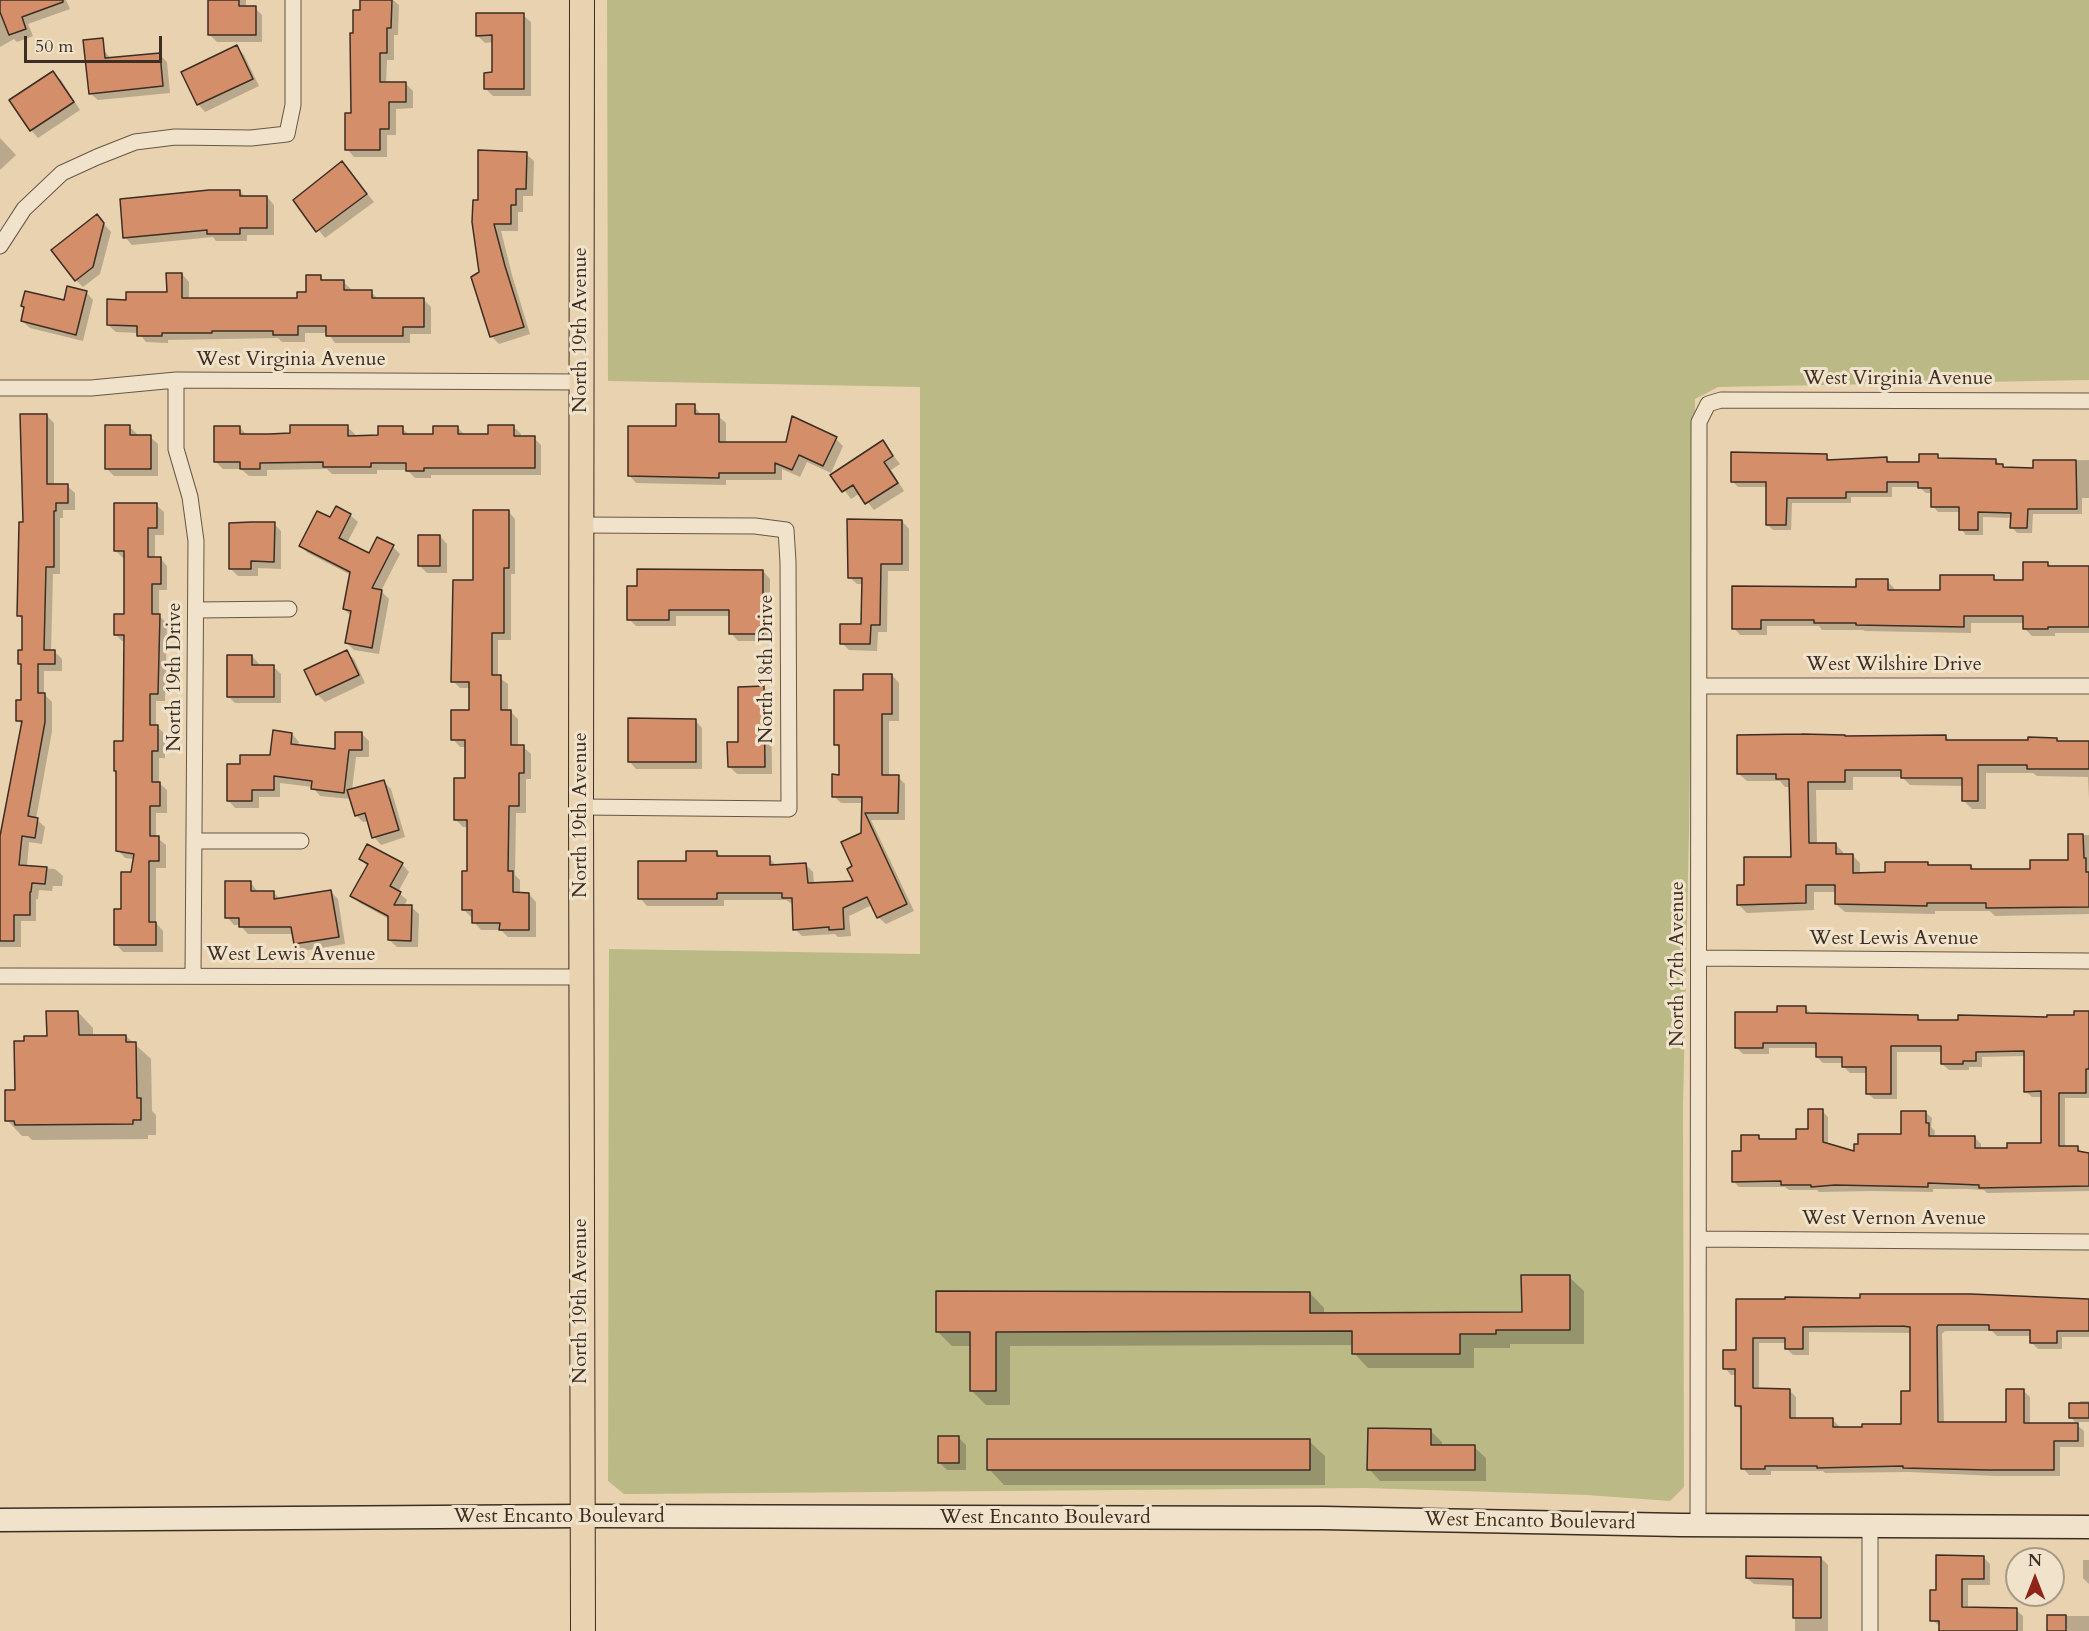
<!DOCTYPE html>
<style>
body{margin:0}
#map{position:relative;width:2089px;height:1631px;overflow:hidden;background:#e8d2af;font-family:Cardo,serif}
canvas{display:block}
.north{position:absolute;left:2005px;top:1547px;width:60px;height:60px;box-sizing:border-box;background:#f0e2cb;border:2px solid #a89a87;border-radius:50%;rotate:0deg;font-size:16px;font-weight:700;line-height:24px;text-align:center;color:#3c2e22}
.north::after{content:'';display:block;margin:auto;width:21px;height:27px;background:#8f2418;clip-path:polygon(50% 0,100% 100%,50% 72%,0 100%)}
.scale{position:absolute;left:24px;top:36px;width:138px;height:27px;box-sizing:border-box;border:3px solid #3c2e22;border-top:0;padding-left:8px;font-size:18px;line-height:21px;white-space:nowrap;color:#3c2e22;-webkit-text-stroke:4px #f0e2cb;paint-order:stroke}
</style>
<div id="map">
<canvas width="2089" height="1631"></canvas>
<div class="north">N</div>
<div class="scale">50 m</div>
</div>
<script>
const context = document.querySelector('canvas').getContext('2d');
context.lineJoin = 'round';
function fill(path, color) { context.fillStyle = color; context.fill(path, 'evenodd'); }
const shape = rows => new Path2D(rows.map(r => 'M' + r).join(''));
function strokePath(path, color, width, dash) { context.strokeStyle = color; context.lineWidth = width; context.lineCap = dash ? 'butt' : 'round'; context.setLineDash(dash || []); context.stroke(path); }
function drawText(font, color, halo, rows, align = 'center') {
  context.font = font + ' Cardo,serif'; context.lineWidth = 6; context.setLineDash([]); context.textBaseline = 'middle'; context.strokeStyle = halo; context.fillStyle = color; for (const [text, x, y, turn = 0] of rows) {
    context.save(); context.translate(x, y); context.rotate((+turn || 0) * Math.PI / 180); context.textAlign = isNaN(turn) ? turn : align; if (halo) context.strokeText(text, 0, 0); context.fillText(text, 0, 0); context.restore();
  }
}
const green = shape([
 [607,0,2089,0,2089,380,1718,387,1695,399,1689,832,1683,1106,1684,1487,1670,1501,1587,1495,1366,1488,633,1494,624,1494,608,1481,609,949,920,954,920,387,608,381]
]);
const shadow = shape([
 [0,0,66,0,70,9,28,24,33,36,17,42,14,39,0,47],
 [210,0,246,0,246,8,255,8,262,15,262,42,217,42,210,35],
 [361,0,393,0,399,5,398,35,394,35,394,60,387,60,386,84,406,84,413,91,413,108,396,109,396,135,387,135,387,157,354,157,347,149,352,115,354,35,361,12],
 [523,15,531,22,531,96,493,96,486,89,494,74,493,42,485,43,477,35],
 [237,47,244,55,259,86,205,112,198,104],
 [103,49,111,59,159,54,167,62,170,93,98,100,90,93],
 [53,73,61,80,80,110,38,138,31,130,11,101],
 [0,138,16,155,0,170],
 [526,154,534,161,533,196,523,196,523,212,518,212,518,231,501,231,512,275,530,334,499,344,491,336,481,273,479,202],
 [342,163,374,202,325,238,295,201],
 [240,191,245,197,267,197,274,205,274,235,247,235,247,241,216,241,213,237,132,245,125,237],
 [97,216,111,232,100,274,83,287,76,280],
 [182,274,189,282,189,299,298,300,307,294,320,277,325,282,343,282,351,289,351,292,371,292,379,300,424,300,431,307,431,334,410,334,410,343,335,343,328,333,305,333,305,342,282,342,278,338,168,340,168,343,146,342,139,333,116,332,108,325,128,301,168,294],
 [86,292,93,300,83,341,30,328,22,321],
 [694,406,702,416,718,416,726,423,726,444,787,444,836,439,843,446,831,473,807,462,800,477,782,469,782,480,726,480,726,485,636,483,629,475,678,427],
 [46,415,54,423,54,486,67,486,75,493,75,510,63,510,63,518,60,518,60,574,53,574,51,652,55,652,62,659,62,671,44,671,44,694,52,702,52,731,36,819,45,827,42,844,29,842,27,867,55,869,63,876,62,886,53,886,52,891,39,890,38,899,36,899,36,921,21,921,21,947,0,947,0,839,23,725,18,721,23,701,23,667,20,663,24,652,24,621,19,616,24,523],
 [513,426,521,434,521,438,534,438,541,445,541,475,431,475,431,478,415,478,407,470,377,470,377,474,332,474,327,469,267,470,267,476,249,476,241,469,223,469,216,462,239,427,247,435,269,435,347,427,355,434,355,437,380,437,402,428,410,436,434,436,458,428,465,435,489,435],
 [130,427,137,434,137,437,150,437,158,444,158,476,114,476,106,468],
 [883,442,900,464,891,470,904,491,874,510,860,493,851,499,833,475],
 [1826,456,1831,461,1887,459,1892,464,1920,464,1937,456,1941,459,1995,460,2005,468,2035,469,2035,461,2089,460,2089,498,2082,498,2082,514,2033,514,2032,533,2017,533,2012,527,2012,518,1983,517,1983,535,1966,535,1961,529,1961,512,1938,512,1933,506,1933,493,1926,493,1919,487,1892,487,1892,497,1851,497,1851,503,1792,503,1791,530,1773,530,1767,524,1767,487,1738,487,1732,481],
 [156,505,164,512,164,535,155,535,155,558,160,558,167,566,167,590,159,590,159,616,167,623,165,701,156,701,156,726,165,734,165,758,159,758,159,783,167,790,167,813,156,813,156,837,166,845,166,868,156,868,156,923,163,931,163,952,123,952,116,944,133,874,134,859,125,858,118,850,118,773,115,771,124,743,125,641,122,641,115,634,126,616,126,558,123,558,115,550],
 [508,511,515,519,515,574,511,574,511,640,498,640,498,677,508,684,508,712,511,712,518,719,518,747,523,747,531,754,531,779,526,779,526,813,516,813,515,875,520,880,520,894,529,894,536,902,536,937,508,937,501,930,481,930,474,922,474,917,471,917,463,909,469,873,469,827,463,827,455,819,467,780,467,747,460,747,453,739,470,712,470,688,460,688,453,681,475,581],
 [350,515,358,522,347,543,370,555,393,547,400,554,381,591,389,599,379,654,354,650,346,642,351,616,344,609,351,575,308,553,301,546,331,519],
 [902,521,909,529,909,571,888,571,887,632,878,632,877,651,849,650,842,643,862,625,863,584,857,584,849,577],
 [274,524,281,531,281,569,258,568,258,576,238,576,230,568],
 [440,536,447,544,447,573,427,573,420,566],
 [2048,564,2052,568,2089,568,2089,633,2055,633,2055,636,2032,636,2025,629,2025,623,1971,623,1971,633,1865,631,1863,630,1822,630,1819,626,1767,626,1767,635,1740,635,1734,628,1887,581,1894,588,1894,591,1942,591,1993,577,1998,582,2025,582],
 [763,571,770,579,770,641,738,641,731,633,731,616,676,616,676,626,636,626,629,619],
 [346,652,354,659,365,683,325,702,317,694,306,671],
 [252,656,259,664,259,667,274,667,281,674,281,703,235,703,228,696],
 [892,675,899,683,899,721,889,721,889,776,898,777,905,784,905,820,871,820,914,911,886,924,878,917,872,905,849,916,851,936,838,937,835,934,802,936,795,929,794,905,786,900,724,900,724,906,647,906,640,898,687,862,717,852,722,858,769,858,776,865,806,865,813,872,814,884,855,882,854,867,863,834,863,803,841,803,834,796,840,776,840,749,836,745,864,692],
 [764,688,771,695,772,774,737,774,729,766],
 [695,720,702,728,702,769,636,769,629,761],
 [292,734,299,742,298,746,336,751,362,734,369,741,369,757,356,757,352,790,383,781,391,789,405,837,381,845,374,837,369,821,363,822,356,815,351,799,320,796,313,787,280,783,280,797,259,797,259,808,235,808,228,800,241,766,271,757],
 [1844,736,1945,736,1951,742,2057,739,2060,743,2089,742,2089,799,2088,777,2037,776,2033,773,1986,773,1986,809,1972,809,1964,801,1964,786,1910,785,1902,777,1853,777,1853,790,1816,790,1817,844,1835,844,1843,852,1843,855,1852,855,1860,863,1860,874,1886,873,1927,864,1930,866,1971,866,1976,871,2031,871,2070,861,2070,835,2089,835,2089,914,1995,916,1990,911,1935,911,1935,914,1845,912,1836,904,1836,892,1814,892,1814,910,1747,913,1738,904,1745,887,1792,858,1791,787,1785,787,1780,781,1747,781,1738,773],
 [361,859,402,864,409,872,398,892,407,900,404,907,411,907,419,914,418,947,397,947,389,940,389,919,360,903,352,896,368,867],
 [250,882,258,892,273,892,281,900,331,892,338,899,345,944,302,951,295,943,293,934,248,934,240,925,234,925,227,917],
 [1805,1008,1812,1014,1917,1016,1922,1021,2049,1018,2076,1017,2089,1012,2089,1098,2065,1098,2065,1147,2077,1147,2082,1152,2089,1152,2089,1191,1987,1193,1984,1190,1967,1189,1933,1189,1933,1192,1871,1191,1819,1192,1817,1190,1789,1190,1785,1187,1739,1187,1733,1181,1742,1153,1758,1136,1762,1140,1798,1140,1810,1131,1822,1111,1828,1117,1828,1145,1856,1152,1903,1136,1925,1112,1932,1118,1931,1127,1935,1131,1934,1138,1975,1138,1981,1144,1981,1150,2008,1150,2043,1145,2043,1097,2032,1097,2025,1091,2025,1056,1982,1057,1982,1067,1969,1067,1969,1070,1949,1070,1942,1064,1942,1052,1897,1052,1897,1099,1874,1099,1868,1093,1868,1073,1850,1073,1844,1067,1844,1063,1823,1063,1817,1057,1817,1048,1769,1048,1769,1054,1743,1054,1737,1048,1778,1014],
 [78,1012,93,1028,93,1037,126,1036,151,1059,152,1111,156,1115,156,1135,148,1135,148,1139,32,1140,28,1136,22,1136,7,1120,16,1091,49,1037],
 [1569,1277,1584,1291,1584,1344,1510,1344,1510,1348,1474,1348,1474,1368,1368,1368,1354,1353,1354,1345,1010,1346,1010,1405,986,1405,972,1391,972,1346,952,1346,937,1331,1310,1293,1324,1308,1324,1314,1523,1314],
 [1738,1300,2089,1300,2089,1337,2062,1337,2062,1349,2038,1349,2031,1342,2031,1336,1997,1336,1992,1331,1945,1331,1942,1334,1944,1424,2007,1424,2023,1390,2030,1397,2030,1425,2077,1425,2084,1431,2084,1447,2060,1447,2060,1476,1995,1476,1909,1472,1825,1473,1823,1471,1771,1471,1771,1475,1749,1475,1743,1468,1743,1411,1737,1406,1737,1375,1731,1375,1725,1368,1738,1352],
 [1809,1332,1912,1333,1912,1392,1902,1425,1839,1429,1839,1426,1833,1420,1796,1420,1796,1397,1790,1391,1759,1390,1759,1343,1787,1343,1787,1349,1793,1355,1809,1355],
 [2080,1401,2089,1401,2089,1422,2075,1422,2071,1418,2080,1405],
 [1430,1430,1442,1442,1442,1447,1474,1447,1486,1458,1486,1481,1380,1481,1369,1469],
 [958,1437,966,1445,966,1470,947,1470,940,1463],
 [1309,1441,1325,1456,1325,1485,1004,1485,989,1469],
 [1983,1557,1990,1564,1990,1585,1968,1585,1968,1609,2016,1610,2023,1616,2023,1631,1941,1631,1941,1627,1932,1620,1938,1592],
 [1821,1558,1828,1565,1828,1631,1795,1631,1795,1586,1754,1584,1747,1578],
 [2083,1560,2089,1560,2089,1584,2083,1578],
 [2049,1616,2089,1616,2089,1631,2049,1631]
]);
const building = shape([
 [0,0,63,0,63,2,22,17,26,29,9,35,0,12,0,0],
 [208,0,239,0,239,6,256,6,256,35,208,35,208,0],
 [360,0,392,0,391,28,387,28,387,53,380,53,380,82,406,82,406,102,389,102,389,129,380,129,380,150,345,150,345,113,351,113,350,33,353,33,353,10,360,10,360,0],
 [476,13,524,13,524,89,484,89,484,73,492,72,492,35,476,36,476,13],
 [103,38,105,58,160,53,163,86,89,94,83,40,103,38],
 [237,45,253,79,197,105,181,72,237,45],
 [53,71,74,102,30,131,9,100,53,71],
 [478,150,527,152,526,189,516,189,516,205,511,205,511,224,494,224,505,266,524,327,490,337,471,277,479,272,472,222,473,200,478,200,478,150],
 [342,161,367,194,316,232,293,200,342,161],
 [209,190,240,190,240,196,267,196,267,228,240,228,240,234,207,234,207,230,123,238,120,199,209,190],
 [97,214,104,223,93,267,75,281,51,250,97,214],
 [166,273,182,273,182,298,297,298,297,292,306,292,306,275,321,275,321,280,344,280,344,290,372,290,372,298,424,298,424,327,403,327,403,336,326,336,326,326,298,326,298,335,273,335,273,331,212,331,212,333,162,333,162,336,137,336,137,326,107,325,107,299,126,300,126,292,167,292,166,273],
 [67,286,87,291,76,335,21,321,24,307,21,306,25,291,64,300,67,286],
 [676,404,695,404,695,414,719,414,719,442,786,442,792,416,837,437,823,466,799,455,792,470,775,463,775,473,719,473,719,478,628,476,628,426,676,426,676,404],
 [20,414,47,414,47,484,68,484,68,503,56,503,56,511,54,511,54,567,46,567,44,650,55,650,55,664,38,664,38,693,45,693,45,722,28,816,38,818,35,838,22,836,19,865,47,867,45,884,32,883,31,892,30,892,30,915,14,915,14,941,0,941,0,836,22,721,16,721,16,700,21,700,21,664,18,664,18,650,22,650,22,616,17,616,19,522,23,522,20,414],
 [105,425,130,425,130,435,151,435,151,469,105,469,105,425],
 [290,425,348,425,348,436,378,435,378,426,403,426,403,434,433,434,433,426,458,426,458,434,488,434,488,425,514,425,514,436,535,436,535,468,424,468,424,471,406,471,406,463,371,463,371,467,323,467,323,462,260,463,260,469,240,469,240,462,214,462,214,426,240,426,240,434,269,434,290,433,290,425],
 [883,440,893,456,884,462,898,483,865,504,853,485,842,492,830,475,883,440],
 [1731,452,1827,454,1827,460,1887,457,1887,462,1919,462,1919,454,1938,454,1938,458,1996,459,1996,464,2003,464,2003,467,2033,468,2033,460,2076,460,2077,509,2028,509,2027,528,2010,528,2011,513,1978,512,1978,530,1959,530,1959,507,1931,507,1931,488,1918,488,1918,482,1887,482,1887,492,1846,492,1846,498,1787,498,1786,525,1766,525,1766,482,1731,482,1731,452],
 [114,503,157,503,157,528,148,528,148,557,161,557,161,584,152,584,152,614,160,614,158,694,150,694,150,725,158,725,158,751,152,751,152,782,160,782,160,806,150,806,150,836,159,836,159,861,149,861,149,922,156,922,156,945,114,945,114,909,121,909,121,872,131,872,134,854,116,851,116,771,114,771,114,741,123,741,124,635,114,635,114,614,124,614,124,551,114,551,114,503],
 [336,506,351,514,339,538,369,553,377,537,394,545,372,588,382,590,372,648,345,643,351,611,343,609,350,572,299,546,317,511,330,517,336,506],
 [473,510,509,510,509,568,504,568,504,633,492,633,492,675,501,675,501,710,511,710,511,745,524,745,524,773,519,773,519,806,509,806,508,871,513,871,513,892,529,893,529,930,499,930,500,923,472,923,472,910,462,910,462,871,467,871,467,820,454,820,454,778,465,778,465,740,451,740,451,710,469,710,469,682,451,682,453,580,473,580,473,510],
 [847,519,902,520,902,564,881,564,880,625,871,625,870,644,840,644,840,624,861,624,862,578,848,578,847,519],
 [251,522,275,522,274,562,251,561,251,569,229,569,229,523,251,522],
 [418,535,440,535,440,566,418,566,418,535],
 [2023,562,2048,562,2048,566,2089,566,2089,627,2048,627,2048,629,2023,629,2023,616,1964,616,1964,627,1856,625,1856,623,1814,623,1814,620,1761,620,1761,629,1732,629,1732,586,1856,587,1856,579,1888,579,1888,590,1940,590,1940,575,1994,575,1994,580,2023,580,2023,562],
 [637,569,763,570,763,634,729,634,729,610,669,610,669,620,627,620,627,586,637,586,637,569],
 [347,650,359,675,316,695,304,670,347,650],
 [227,655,252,655,252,665,274,665,274,697,227,697,227,655],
 [863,674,892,674,892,714,882,714,882,775,899,775,898,813,865,813,907,904,877,918,867,897,843,908,844,929,829,930,829,927,793,930,792,898,782,898,782,893,717,893,717,899,638,899,638,861,686,861,686,851,717,851,717,856,770,856,770,865,806,863,808,883,853,881,847,869,852,866,841,842,861,833,862,797,832,797,832,774,839,775,839,745,834,745,834,690,863,690,863,674],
 [764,686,765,767,728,767,727,742,738,742,738,687,764,686],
 [628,718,696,719,696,762,628,762,628,718],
 [273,730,292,733,291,744,335,749,335,732,362,732,362,750,349,750,344,793,311,789,312,781,274,776,274,790,252,790,252,801,227,801,227,764,240,764,240,755,270,755,273,730],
 [1802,734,1845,735,1845,736,1946,735,1946,740,2028,740,2028,737,2057,738,2057,741,2089,741,2089,769,2027,769,2027,765,1978,765,1978,801,1962,801,1962,778,1901,778,1901,770,1845,770,1845,782,1808,782,1809,843,1836,843,1836,854,1853,854,1853,873,1885,872,1885,862,1928,862,1928,865,1971,865,1971,869,2030,869,2030,860,2068,860,2068,834,2083,834,2084,858,2086,858,2086,872,2089,872,2089,907,1986,908,1986,903,1927,903,1927,906,1835,904,1835,885,1806,885,1806,903,1737,905,1737,885,1744,885,1744,857,1791,857,1789,779,1776,779,1776,774,1737,774,1737,735,1802,734],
 [384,780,399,830,372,838,365,813,355,816,347,790,384,780],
 [367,844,403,863,390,886,401,892,394,905,412,905,411,941,388,940,388,916,350,896,368,864,359,859,367,844],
 [225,881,251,881,251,891,274,891,274,899,331,890,339,937,294,944,291,927,239,927,239,918,225,918,225,881],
 [1777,1006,1806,1006,1806,1013,1918,1015,1918,1020,1958,1020,1958,1015,2047,1017,2047,1015,2074,1015,2074,1011,2089,1011,2089,1069,2086,1069,2086,1093,2059,1093,2059,1146,2078,1146,2078,1151,2089,1153,2089,1186,1979,1188,1979,1185,1928,1183,1928,1187,1835,1185,1811,1187,1811,1185,1781,1185,1781,1181,1732,1182,1732,1151,1741,1151,1741,1135,1759,1135,1759,1139,1796,1139,1796,1129,1808,1129,1808,1109,1823,1109,1823,1142,1854,1151,1854,1144,1858,1144,1858,1134,1901,1134,1901,1111,1926,1111,1926,1123,1929,1123,1929,1136,1975,1136,1975,1148,2007,1148,2007,1143,2041,1143,2041,1091,2024,1092,2024,1051,1976,1052,1976,1061,1963,1061,1963,1064,1941,1064,1941,1046,1891,1046,1891,1094,1866,1094,1866,1067,1842,1067,1842,1057,1816,1057,1816,1043,1763,1043,1763,1048,1735,1048,1735,1012,1777,1012,1777,1006],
 [46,1011,78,1011,79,1035,126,1035,126,1042,136,1042,137,1098,141,1098,141,1120,133,1120,133,1124,15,1125,14,1121,5,1121,5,1090,15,1090,14,1041,24,1041,24,1036,47,1036,46,1011],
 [1521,1275,1570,1275,1570,1330,1496,1330,1496,1334,1460,1334,1460,1354,1352,1354,1352,1331,996,1332,996,1391,970,1391,970,1332,936,1332,936,1291,1310,1292,1310,1313,1522,1312,1521,1275],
 [1860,1294,1971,1294,2089,1299,2089,1331,2057,1331,2057,1343,2030,1343,2030,1330,1989,1330,1989,1325,1938,1325,1937,1327,1938,1422,2006,1422,2006,1389,2024,1389,2024,1423,2078,1423,2078,1441,2054,1441,2054,1470,1988,1470,1903,1468,1903,1466,1817,1468,1817,1466,1765,1466,1765,1469,1741,1469,1741,1406,1735,1406,1735,1369,1723,1369,1723,1350,1736,1350,1736,1299,1785,1299,1785,1297,1860,1298,1860,1294],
 [1902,1326,1910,1327,1910,1391,1901,1391,1901,1424,1862,1424,1862,1427,1833,1427,1833,1418,1790,1418,1790,1389,1753,1388,1753,1338,1785,1338,1785,1349,1803,1349,1803,1327,1902,1326],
 [2069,1403,2089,1403,2089,1418,2069,1418,2069,1403],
 [1368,1428,1431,1429,1431,1445,1475,1445,1475,1470,1367,1470,1368,1428],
 [938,1436,959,1436,959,1463,938,1463,938,1436],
 [987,1439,1310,1439,1310,1470,987,1470,987,1439],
 [1936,1555,1984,1556,1984,1579,1962,1579,1962,1607,2017,1608,2017,1631,1939,1631,1939,1621,1930,1621,1930,1590,1936,1590,1936,1555],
 [1746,1556,1821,1557,1821,1618,1793,1618,1793,1579,1746,1578,1746,1556],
 [2047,1615,2066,1615,2066,1631,2047,1631,2047,1615]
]);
const street = shape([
 [0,246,24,209,62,173,97,157,135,142,175,137,251,138,287,134,293,105,293,0],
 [176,380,176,449,190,497,196,541,193,976],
 [0,388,91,388,176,380,581,382],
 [197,610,289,609],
 [1699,686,2089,686],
 [581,807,789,809,788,562,786,530,755,526,581,525],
 [195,841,301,841],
 [1699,958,2089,961],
 [0,976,581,977],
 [1699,1239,2089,1242],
 [1698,1525,1699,422,1708,404,1721,400,2089,401],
 [1870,1527,1870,1631]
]);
const secondary = shape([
 [0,1520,582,1516,1324,1518,1680,1525,2089,1527]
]);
const primary = shape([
 [582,0,581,807,583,1631]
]);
const streetNames = [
 ["North 19th Avenue",581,330,-90],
 ["West Virginia Avenue",291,360],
 ["West Virginia Avenue",1898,379],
 ["West Wilshire Drive",1894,665],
 ["North 18th Drive",767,669,-90],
 ["North 19th Drive",175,677,-90],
 ["North 19th Avenue",581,815,-90],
 ["West Lewis Avenue",1894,939],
 ["West Lewis Avenue",291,955],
 ["North 17th Avenue",1678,964,-90],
 ["West Vernon Avenue",1894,1219],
 ["North 19th Avenue",581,1301,-90],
 ["West Encanto Boulevard",559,1517],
 ["West Encanto Boulevard",1045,1518],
 ["West Encanto Boulevard",1530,1522,1]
];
fill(green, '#bbba87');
fill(shadow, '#0003');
fill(building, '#d58e6a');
strokePath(building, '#3c2e22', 1.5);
strokePath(street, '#675745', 17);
strokePath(secondary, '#3c2e22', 25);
strokePath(primary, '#3c2e22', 26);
strokePath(street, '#f0e2cb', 15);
strokePath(secondary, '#f0e2cb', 22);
strokePath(primary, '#e8d2af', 24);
drawText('20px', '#3c2e22', '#f0e2cb', streetNames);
</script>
